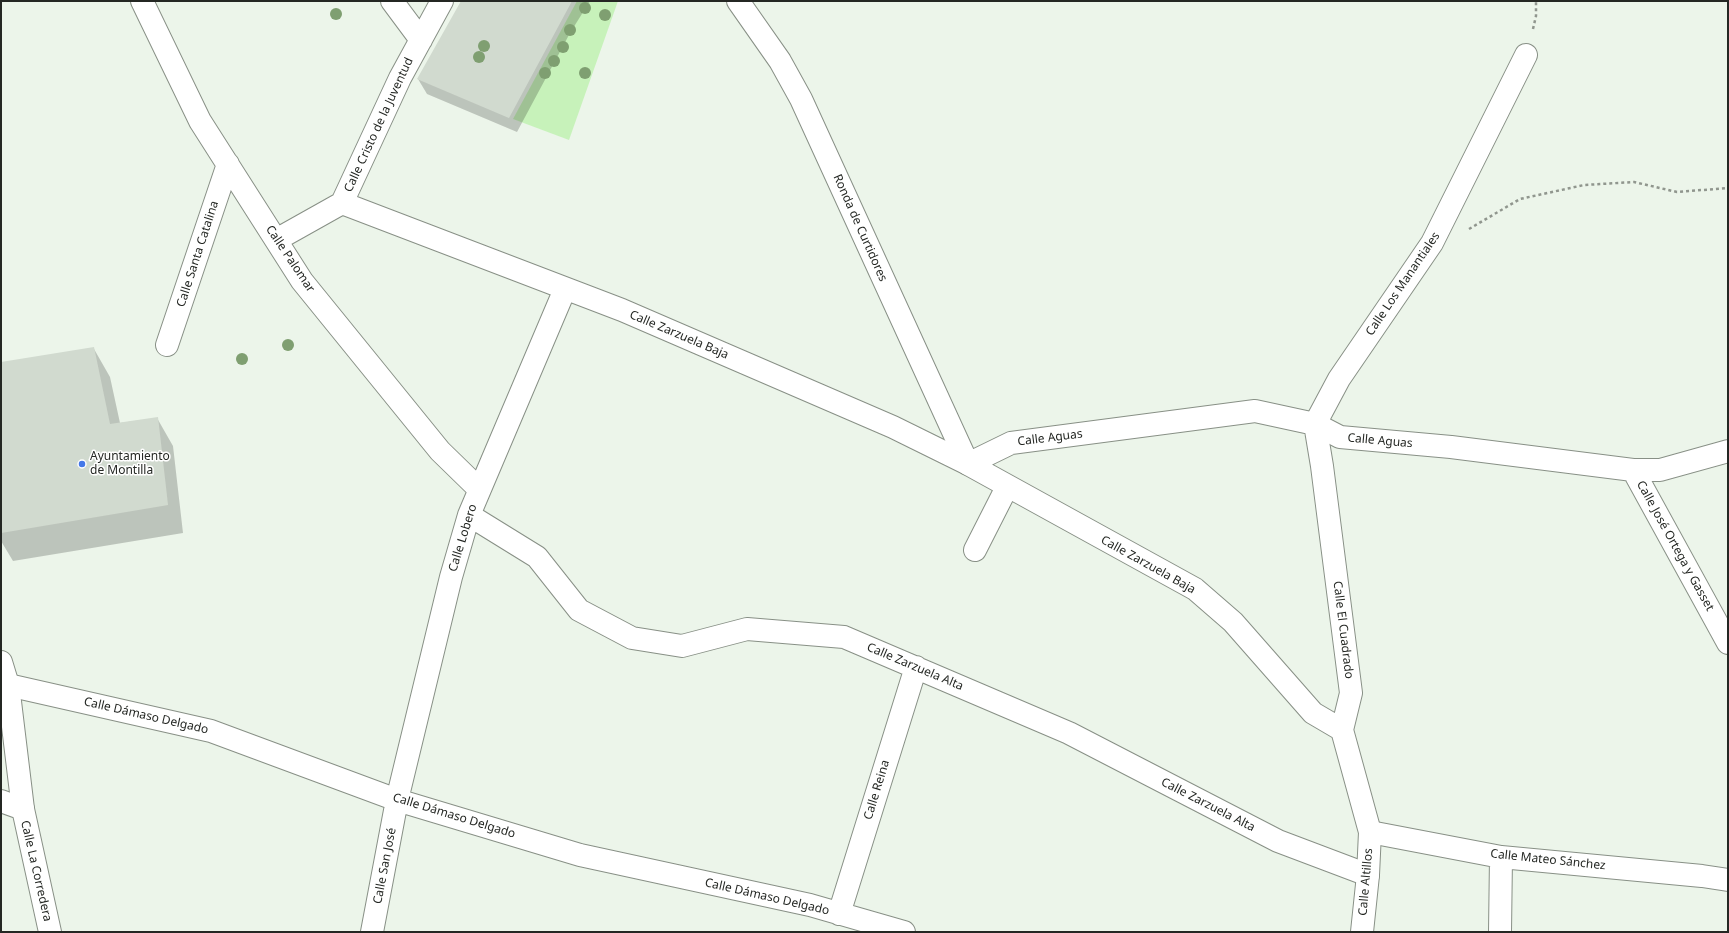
<!DOCTYPE html>
<meta charset="utf-8">
<style>
body{margin:0}
#map{position:relative;width:1729px;height:933px;overflow:hidden;background:#ecf5ea;font-family:"Noto Sans",sans-serif}
canvas{display:block}
.frame{position:absolute;inset:0;border:2px solid #242723;pointer-events:none}
</style>
<div id="map">
<canvas width="1729" height="933"></canvas>
<div class="frame"></div>
</div>
<script>
const context = document.querySelector('canvas').getContext('2d');
context.lineJoin = 'round';
function fill(path, color) { context.fillStyle = color; context.fill(path, 'evenodd'); }
const shape = rows => new Path2D(rows.map(r => 'M' + r).join(''));
function strokePath(path, color, width, dash) { context.strokeStyle = color; context.lineWidth = width; context.lineCap = dash ? 'butt' : 'round'; context.setLineDash(dash || []); context.stroke(path); }
function drawText(font, color, halo, rows, align = 'center') {
  context.font = font + ' "Noto Sans",sans-serif'; context.lineWidth = 3; context.setLineDash([]); context.textBaseline = 'middle'; context.strokeStyle = halo; context.fillStyle = color; for (const [text, x, y, turn = 0] of rows) {
    context.save(); context.translate(x, y); context.rotate((+turn || 0) * Math.PI / 180); context.textAlign = isNaN(turn) ? turn : align; if (halo) context.strokeText(text, 0, 0); context.fillText(text, 0, 0); context.restore();
  }
}
const green = shape([
 [577,1,618,1,569,140,513,119]
]);
const shadow = shape([
 [462,1,590,1,570,33,517,132,427,94,418,79],
 [94,349,110,377,120,423,157,418,173,446,183,533,13,561,1,541,1,363]
]);
const building = shape([
 [461,1,572,1,509,118,417,79],
 [94,347,110,424,158,417,168,505,1,533,1,362]
]);
const path = shape([
 [1533,29,1536,16,1536,1],
 [1469,229,1520,199,1584,185,1634,182,1677,192,1728,188]
]);
const street = shape([
 [142,1,200,121,302,281,440,451,479,489],
 [392,1,421,40],
 [1526,55,1432,243,1339,379,1315,424,1340,437,1451,447,1633,470,1660,470,1728,451],
 [342,203,622,310,893,427,968,464],
 [276,240,342,203,400,78,442,1],
 [167,345,228,164],
 [1633,470,1728,643],
 [469,515,537,557,579,610,632,638,682,646,747,629,844,637,1069,733,1278,841,1368,875],
 [975,550,1007,487],
 [8,685,211,731,397,800,580,855,810,905,904,932],
 [1,801,23,809],
 [1370,832,1501,857,1702,876,1728,880],
 [839,914,916,667],
 [372,932,397,800,451,577,469,515,565,289],
 [1500,932,1501,857]
]);
const secondary = shape([
 [738,1,780,61,801,99,968,464],
 [968,464,1011,443,1255,411,1315,424,1322,466,1351,693,1342,730,1370,832,1368,875,1362,932],
 [968,464,1195,589,1233,622,1313,713,1342,730],
 [1,662,8,685,23,809,50,932]
]);
const trees = [
 [585,8],
 [336,14],
 [605,15],
 [570,30],
 [484,46],
 [563,47],
 [479,57],
 [554,61],
 [545,73],
 [585,73],
 [288,345],
 [242,359]
];
const markers = [
 [82,464,4,"#4377e8"]
];
const streetNames = [
 ["Calle Cristo de la Juventud",379,125,-65],
 ["Ronda de Curtidores",860,228,66],
 ["Calle Santa Catalina",198,254,-72],
 ["Calle Palomar",290,259,56],
 ["Calle Los Manantiales",1403,284,-56],
 ["Calle Zarzuela Baja",679,335,23],
 ["Calle Aguas",1050,438,-7],
 ["Calle Aguas",1380,441,5],
 ["Calle Lobero",463,538,-73],
 ["Calle José Ortega y Gasset",1675,546,61],
 ["Calle Zarzuela Baja",1148,565,29],
 ["Calle El Cuadrado",1343,630,83],
 ["Calle Zarzuela Alta",915,667,23],
 ["Calle Dámaso Delgado",146,716,13],
 ["Calle Reina",877,790,-73],
 ["Calle Zarzuela Alta",1208,805,27],
 ["Calle Dámaso Delgado",454,816,17],
 ["Calle Mateo Sánchez",1548,860,6],
 ["Calle San José",385,866,-79],
 ["Calle La Corredera",36,871,77],
 ["Calle Altillos",1366,882,-85],
 ["Calle Dámaso Delgado",767,897,13]
];
const poiNames = [
 ["Ayuntamiento",90,457],
 ["de Montilla",90,471]
];
fill(green, '#c7f2ba');
fill(shadow, '#0003');
fill(building, '#d1dacf');
strokePath(street, '#889086', 24);
strokePath(secondary, '#889086', 24);
strokePath(path, '#90968e', 2.5, [3, 3]);
strokePath(street, '#fff', 22);
strokePath(secondary, '#fff', 22);
context.fillStyle = '#7f9f71';
for (const [x, y] of trees) { context.beginPath(); context.arc(x, y, 6, 0, 2 * Math.PI); context.fill(); }
for (const [x, y, r, color] of markers) { const dot = new Path2D(); dot.arc(x, y, r, 0, 2 * Math.PI); context.fillStyle = color; context.fill(dot); strokePath(dot, '#fff', 1.5); }
drawText('12px', '#242723', '#fff', streetNames);
drawText('12px', '#242723', '#fff', poiNames, 'left');
</script>
